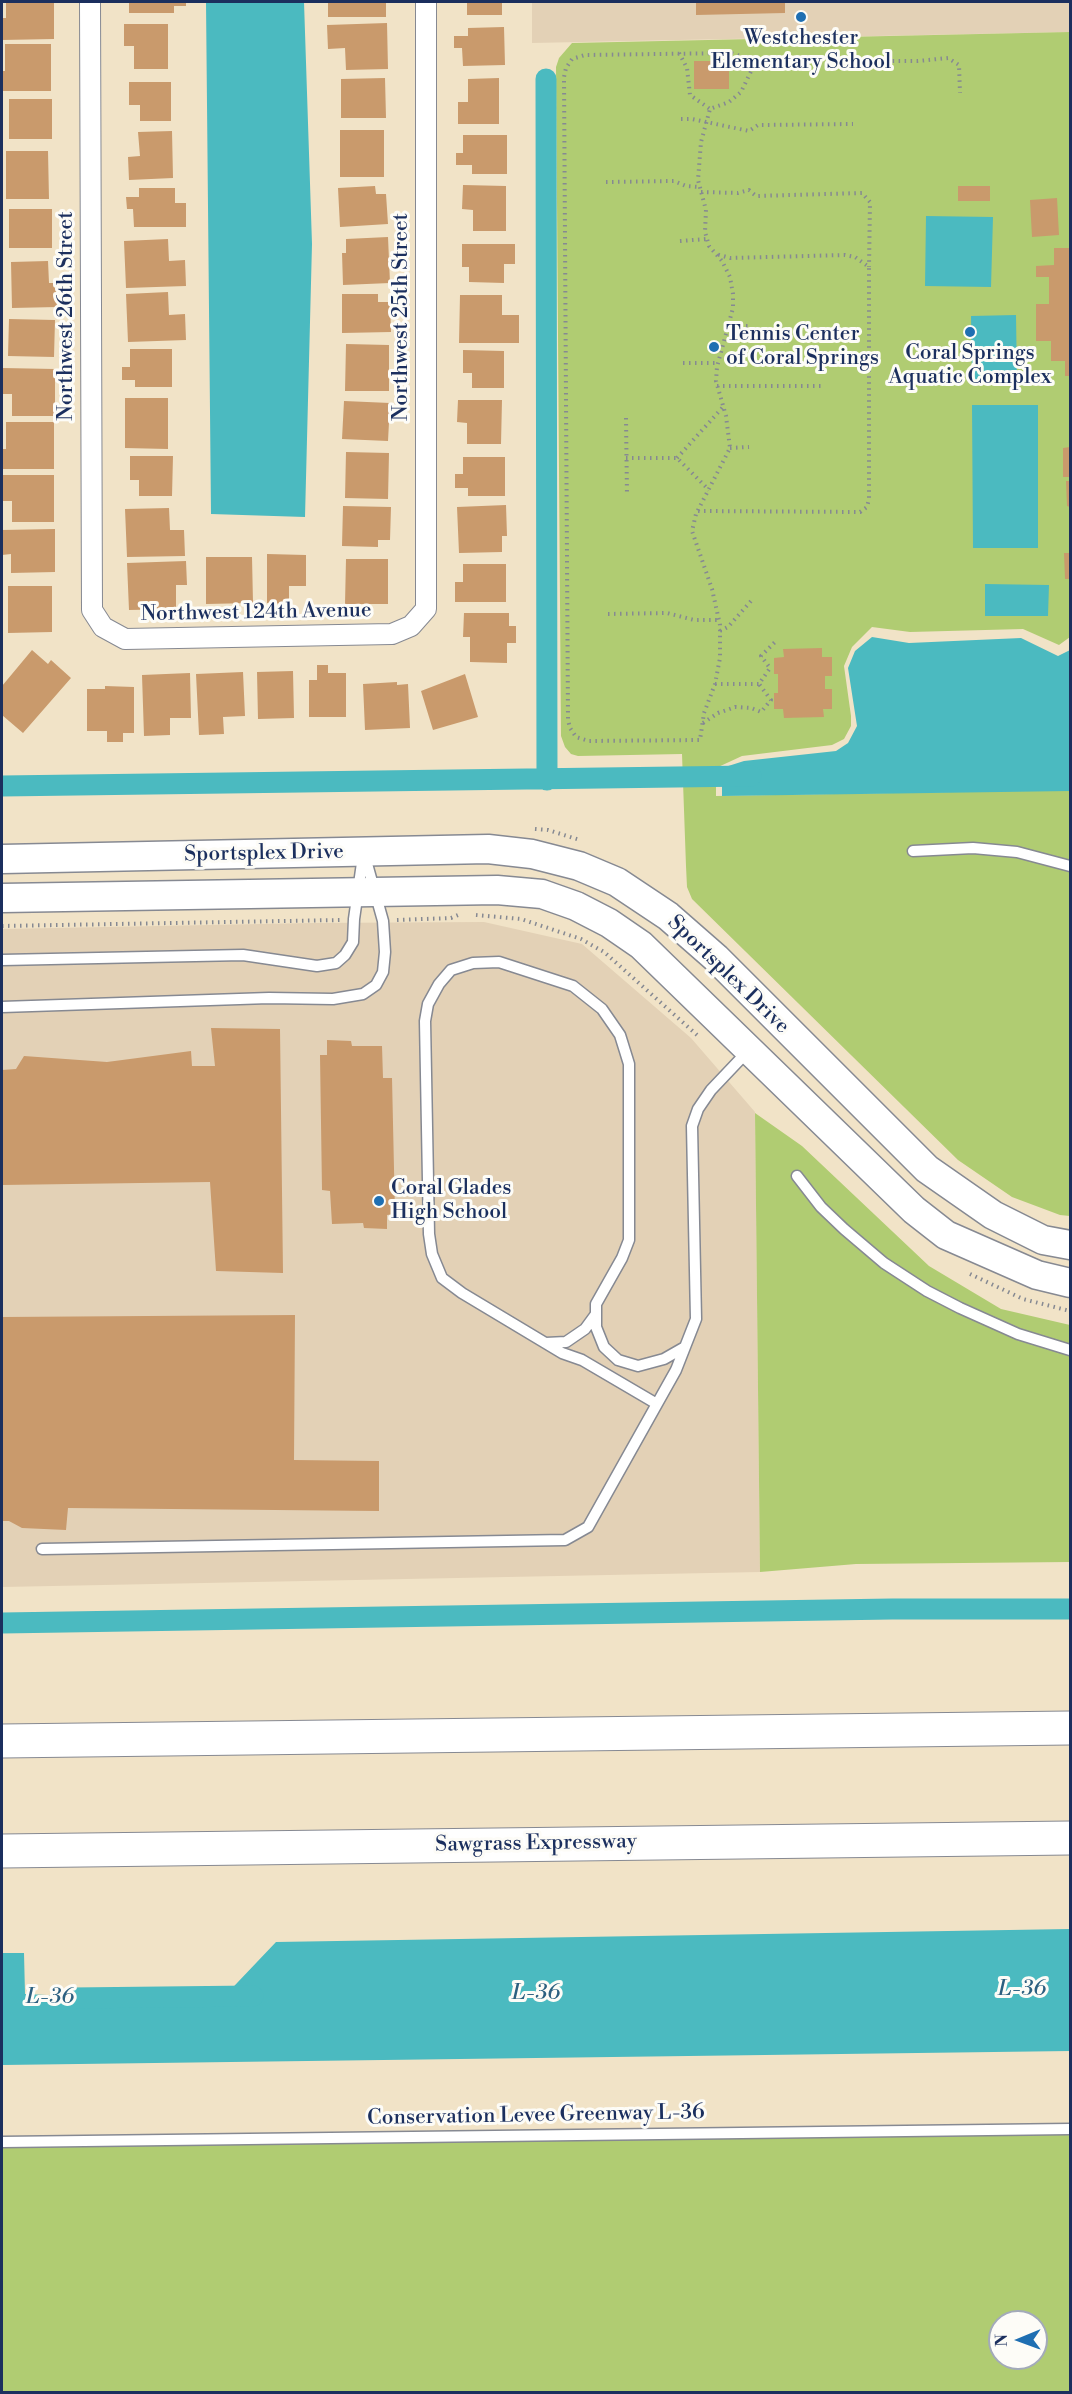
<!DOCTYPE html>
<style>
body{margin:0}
#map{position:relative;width:1072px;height:2394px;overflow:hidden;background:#f1e3c7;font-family:"Libre Bodoni",serif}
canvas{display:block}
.frame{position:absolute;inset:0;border:3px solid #1b2f5e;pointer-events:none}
.north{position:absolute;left:988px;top:2310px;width:60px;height:60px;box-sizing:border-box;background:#fdfcf7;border:2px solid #a3aaba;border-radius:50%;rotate:269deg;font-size:16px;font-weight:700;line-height:24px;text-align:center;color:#1b2f5e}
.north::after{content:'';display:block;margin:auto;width:21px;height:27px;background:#1f6fb2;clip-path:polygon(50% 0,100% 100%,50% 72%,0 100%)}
</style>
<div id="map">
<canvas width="1072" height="2394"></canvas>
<div class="frame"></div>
<div class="north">N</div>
</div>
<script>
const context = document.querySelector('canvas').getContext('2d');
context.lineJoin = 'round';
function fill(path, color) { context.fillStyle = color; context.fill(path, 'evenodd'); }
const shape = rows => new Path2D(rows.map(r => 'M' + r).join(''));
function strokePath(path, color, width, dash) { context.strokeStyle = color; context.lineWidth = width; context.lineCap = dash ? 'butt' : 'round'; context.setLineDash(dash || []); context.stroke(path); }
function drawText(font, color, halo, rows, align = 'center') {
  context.font = font + ' "Libre Bodoni",serif'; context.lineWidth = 6; context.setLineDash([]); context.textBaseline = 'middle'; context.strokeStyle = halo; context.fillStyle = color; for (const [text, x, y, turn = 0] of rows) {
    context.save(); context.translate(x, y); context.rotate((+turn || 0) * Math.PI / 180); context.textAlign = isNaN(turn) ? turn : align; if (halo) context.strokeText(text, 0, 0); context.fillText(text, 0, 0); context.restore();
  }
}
const built = shape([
 [532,2,1070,2,1070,32,532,43],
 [484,922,582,944,691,1038,755,1112,760,1572,2,1587,2,929,313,923]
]);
const green = shape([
 [1070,32,1070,637,1059,645,1023,629,910,632,872,627,852,647,844,666,851,716,851,726,844,739,832,745,742,756,716,768,716,796,1070,790,1070,1216,1060,1215,1012,1197,958,1160,692,899,687,887,686,866,682,754,578,756,571,754,565,747,561,736,556,67,559,58,572,43],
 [755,1113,802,1146,929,1266,1001,1309,1070,1325,1070,1562,856,1564,760,1572],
 [1070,2129,1070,2392,2,2392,2,2142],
 [1000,2322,1036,2322,1036,2358,1000,2358]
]);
const water = shape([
 [206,2,304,2,312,244,305,517,211,514],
 [926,216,993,217,991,287,925,286],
 [1016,315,1017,381,972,382,971,316],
 [972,405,1038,405,1038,548,973,548],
 [985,584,1049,585,1048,616,985,616],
 [872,637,909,643,1021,638,1058,656,1070,650,1070,791,722,796,722,768,744,761,836,751,848,743,857,726,848,668,855,651],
 [1070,1929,1070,2051,2,2065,2,1953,24,1953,25,1994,218,2003,276,1942]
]);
const canal = shape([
 [546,79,547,780],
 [2,786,751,776],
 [2,1623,892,1609,1070,1609],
 [71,1998,253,1996]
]);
const building = shape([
 [6,2,54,2,54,39,2,40,2,18,6,18],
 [129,2,186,2,186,6,174,6,174,13,129,13],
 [328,2,386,2,386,17,328,17],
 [467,2,502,2,502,15,467,15],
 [696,2,785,2,785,13,696,15],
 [387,23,388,69,346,70,345,48,328,49,327,25],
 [124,24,168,24,168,69,134,69,134,46,124,46],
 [504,27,505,65,463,66,462,48,454,48,454,36,468,36,468,28],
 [5,44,51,44,51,91,2,91,2,71,5,71],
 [694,61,729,61,729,89,694,89],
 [385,78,386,118,341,118,341,79],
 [499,78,499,124,458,124,458,102,468,102,468,79],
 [129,82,171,82,171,121,140,121,140,105,129,105],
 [9,99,52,99,52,139,9,139],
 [340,130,384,130,384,177,340,177],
 [172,131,173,178,129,180,128,157,140,156,138,132],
 [463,135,507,135,507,174,472,174,472,165,456,165,456,153,463,153],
 [6,151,48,151,49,199,6,199],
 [463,185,506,186,506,231,473,231,473,210,462,209],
 [375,186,376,194,386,194,388,224,340,227,338,188],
 [958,186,990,186,990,201,958,201],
 [139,188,175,188,175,203,186,203,186,227,134,227,133,209,127,209,126,197,139,197],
 [1057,198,1059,235,1032,237,1030,200],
 [9,209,52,209,52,248,9,248],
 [388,237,390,283,343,285,342,253,346,253,346,239],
 [168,239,169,261,185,260,186,286,126,288,124,241],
 [462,244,515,244,515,264,504,264,504,283,469,282,469,267,462,267],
 [1054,248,1070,248,1070,376,1065,376,1065,361,1051,361,1051,341,1036,341,1036,304,1049,304,1049,277,1036,277,1036,266,1054,265],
 [48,261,49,283,56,283,57,307,12,308,11,262],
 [168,292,169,315,185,314,186,340,128,342,126,294],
 [342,294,378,294,378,302,390,302,391,332,342,333],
 [460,295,502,295,502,315,519,315,519,343,459,343],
 [9,319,55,320,54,357,8,356],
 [346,344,389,345,389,391,345,391],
 [130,349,172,349,172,387,135,387,135,380,122,380,122,367,130,367],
 [463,350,504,351,504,388,472,388,472,373,463,373],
 [2,368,55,369,55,416,12,416,12,394,2,394],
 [125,398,168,398,168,449,125,448],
 [458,400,502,400,501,444,467,444,467,423,457,422],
 [344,401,390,403,388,441,342,439],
 [6,422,54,422,54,469,2,469,2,449,6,449],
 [1070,447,1070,477,1063,477,1063,448],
 [346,452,389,453,388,499,345,498],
 [130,456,173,456,172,496,139,496,139,480,130,480],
 [463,457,505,457,505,496,468,496,468,488,455,488,455,474,463,474],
 [2,475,54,475,54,522,12,522,12,501,2,501],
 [1066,481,1070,481,1070,507,1067,506],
 [506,505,507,536,502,536,502,552,459,553,457,507],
 [343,506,391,507,390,540,378,540,378,547,342,546],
 [169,508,170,530,184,530,185,556,127,557,125,509],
 [55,529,55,572,11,573,11,554,2,555,2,530],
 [1064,553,1070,553,1070,579,1065,579],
 [267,554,306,555,306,586,289,586,289,604,267,603],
 [206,557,252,557,253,603,206,604],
 [346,559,388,559,388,604,345,604],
 [186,561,187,585,176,585,176,609,129,610,127,563],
 [463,564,506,564,506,602,455,602,455,582,463,582],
 [8,586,52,586,52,632,8,633],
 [464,613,509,613,509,626,516,626,516,643,507,643,507,663,470,662,470,637,463,637],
 [822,648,822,657,832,657,832,676,825,676,825,689,832,689,832,709,823,709,824,717,784,718,783,709,774,709,774,693,778,693,778,674,774,674,774,658,784,657,783,649],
 [32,650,48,664,51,660,71,678,23,733,2,715,2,686],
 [317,665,328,665,328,673,346,673,346,717,309,717,309,680,317,680],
 [293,671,294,718,258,719,257,672],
 [243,672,245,716,223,717,224,734,199,735,196,674],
 [190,673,191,718,170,718,170,735,144,736,142,675],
 [465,674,478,717,433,730,421,691],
 [397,682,397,685,408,684,410,728,365,730,363,684],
 [105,686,134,687,134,733,123,733,123,742,107,742,107,731,87,731,87,689,105,689],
 [211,1028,280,1029,283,1273,216,1271,210,1182,2,1185,2,1070,16,1069,24,1056,107,1062,191,1051,192,1066,215,1066],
 [327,1040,351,1041,352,1046,382,1046,383,1078,392,1078,395,1214,387,1215,387,1229,364,1228,363,1223,332,1224,330,1191,322,1190,320,1055,327,1055],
 [295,1315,294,1460,379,1461,379,1511,68,1508,66,1530,22,1528,9,1521,2,1521,2,1317]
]);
const path = shape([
 [679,53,687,68,690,95,710,109],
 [756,61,731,53,585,55,572,59,566,68,564,77,568,720,570,728,576,737,589,741,700,740,704,713,715,684,720,658,720,625,712,589,692,531,696,514,730,448,726,416,716,381,717,367,733,308,733,294,730,277,722,261,709,246,705,232,706,210,698,180,701,142,710,109,729,102,741,92,756,61,918,61,948,58,959,65,960,93],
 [681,119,692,119,749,131,758,125,853,124],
 [606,182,674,181,686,186,700,187],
 [701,192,738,193,749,190,756,196,862,193,870,202,869,267],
 [680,241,707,239],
 [728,326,748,326],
 [683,363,718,363],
 [717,386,821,386],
 [626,418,627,496],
 [730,448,749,447],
 [626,458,677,458,709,490],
 [677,458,723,407],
 [698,511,860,512,867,507,869,499,869,267,855,257,845,255,730,258,716,254],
 [608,614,667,613,694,620,718,620],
 [720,631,728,627,751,601],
 [715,684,759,684,770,668,761,656,776,641],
 [703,723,718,713,735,707,751,708,761,712,771,700,759,684],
 [535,829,548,830,580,840],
 [476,915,521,919,581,939,604,952,697,1035],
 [397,920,451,918,458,915],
 [2,926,341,920],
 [970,1274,1023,1299,1070,1311]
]);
const lane = shape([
 [913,851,973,848,1017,852,1070,866],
 [2,960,243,955,317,966,336,963,345,955,353,942,354,919,363,856],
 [2,1007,269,998,333,999,363,994,376,985,383,972,385,952,383,921,364,853],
 [797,1176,821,1207,844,1229,884,1263,927,1291,960,1308,1018,1334,1070,1350],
 [546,1343,566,1342,585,1329,596,1314],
 [657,1404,582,1360,562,1353,462,1293,442,1278,432,1254,429,1234,425,1021,428,1004,439,984,451,970,473,963,499,962,573,986,602,1009,620,1035,629,1064,629,1240,622,1258,596,1304,596,1327,604,1347,618,1360,638,1366,664,1359,685,1347],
 [42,1549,565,1540,588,1527,676,1370,696,1319,692,1126,698,1109,711,1090,748,1051],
 [2,2142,1070,2129]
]);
const street = shape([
 [90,2,92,610,103,627,125,639,392,634,411,626,426,609,426,2]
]);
const secondary = shape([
 [2,859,488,849,532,854,579,866,617,882,668,916,716,958,927,1169,993,1215,1043,1240,1070,1245],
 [2,898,497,890,542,894,576,906,609,923,641,945,914,1210,946,1235,1037,1275,1070,1283]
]);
const highway = shape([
 [2,1741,1070,1728],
 [2,1851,1070,1838]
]);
const markers = [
 [801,17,6,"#1f6fb2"],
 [970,332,6,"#1f6fb2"],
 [714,347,6,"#1f6fb2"],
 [379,1201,6,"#1f6fb2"]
];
const poiNames = [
 ["Westchester",801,39],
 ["Elementary School",801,63],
 ["Tennis Center",726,335,"left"],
 ["of Coral Springs",726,359,"left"],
 ["Coral Springs",970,354],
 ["Aquatic Complex",970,378],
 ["Coral Glades",391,1189,"left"],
 ["High School",391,1213,"left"]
];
const streetNames = [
 ["Northwest 26th Street",67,316,-90],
 ["Northwest 25th Street",402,317,-90],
 ["Northwest 124th Avenue",256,613,-1],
 ["Sportsplex Drive",264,854,-1],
 ["Sportsplex Drive",728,975,44],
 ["Sawgrass Expressway",536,1844,-1],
 ["Conservation Levee Greenway L-36",536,2116,-1]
];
const waterNames = [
 ["L-36",1022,1990],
 ["L-36",536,1994],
 ["L-36",50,1998]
];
fill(built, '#e3d1b6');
fill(green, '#b0cc72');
fill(water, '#4bbac0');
strokePath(canal, '#4bbac0', 21);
fill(building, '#c99a6c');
strokePath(lane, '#868992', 13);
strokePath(street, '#868992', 22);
strokePath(secondary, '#868992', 31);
strokePath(highway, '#868992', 35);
strokePath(path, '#868992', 4, [1.5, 4.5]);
strokePath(lane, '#fff', 10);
strokePath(street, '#fff', 20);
strokePath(secondary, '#fff', 28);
strokePath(highway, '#fff', 33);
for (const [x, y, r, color] of markers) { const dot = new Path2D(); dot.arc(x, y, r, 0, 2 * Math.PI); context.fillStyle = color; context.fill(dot); strokePath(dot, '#fdfcf7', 2); }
drawText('21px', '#1b2f5e', '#fdfcf7', poiNames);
drawText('21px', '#1b2f5e', '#fdfcf7', streetNames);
drawText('italic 22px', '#2c6080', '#fdfcf7', waterNames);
</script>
